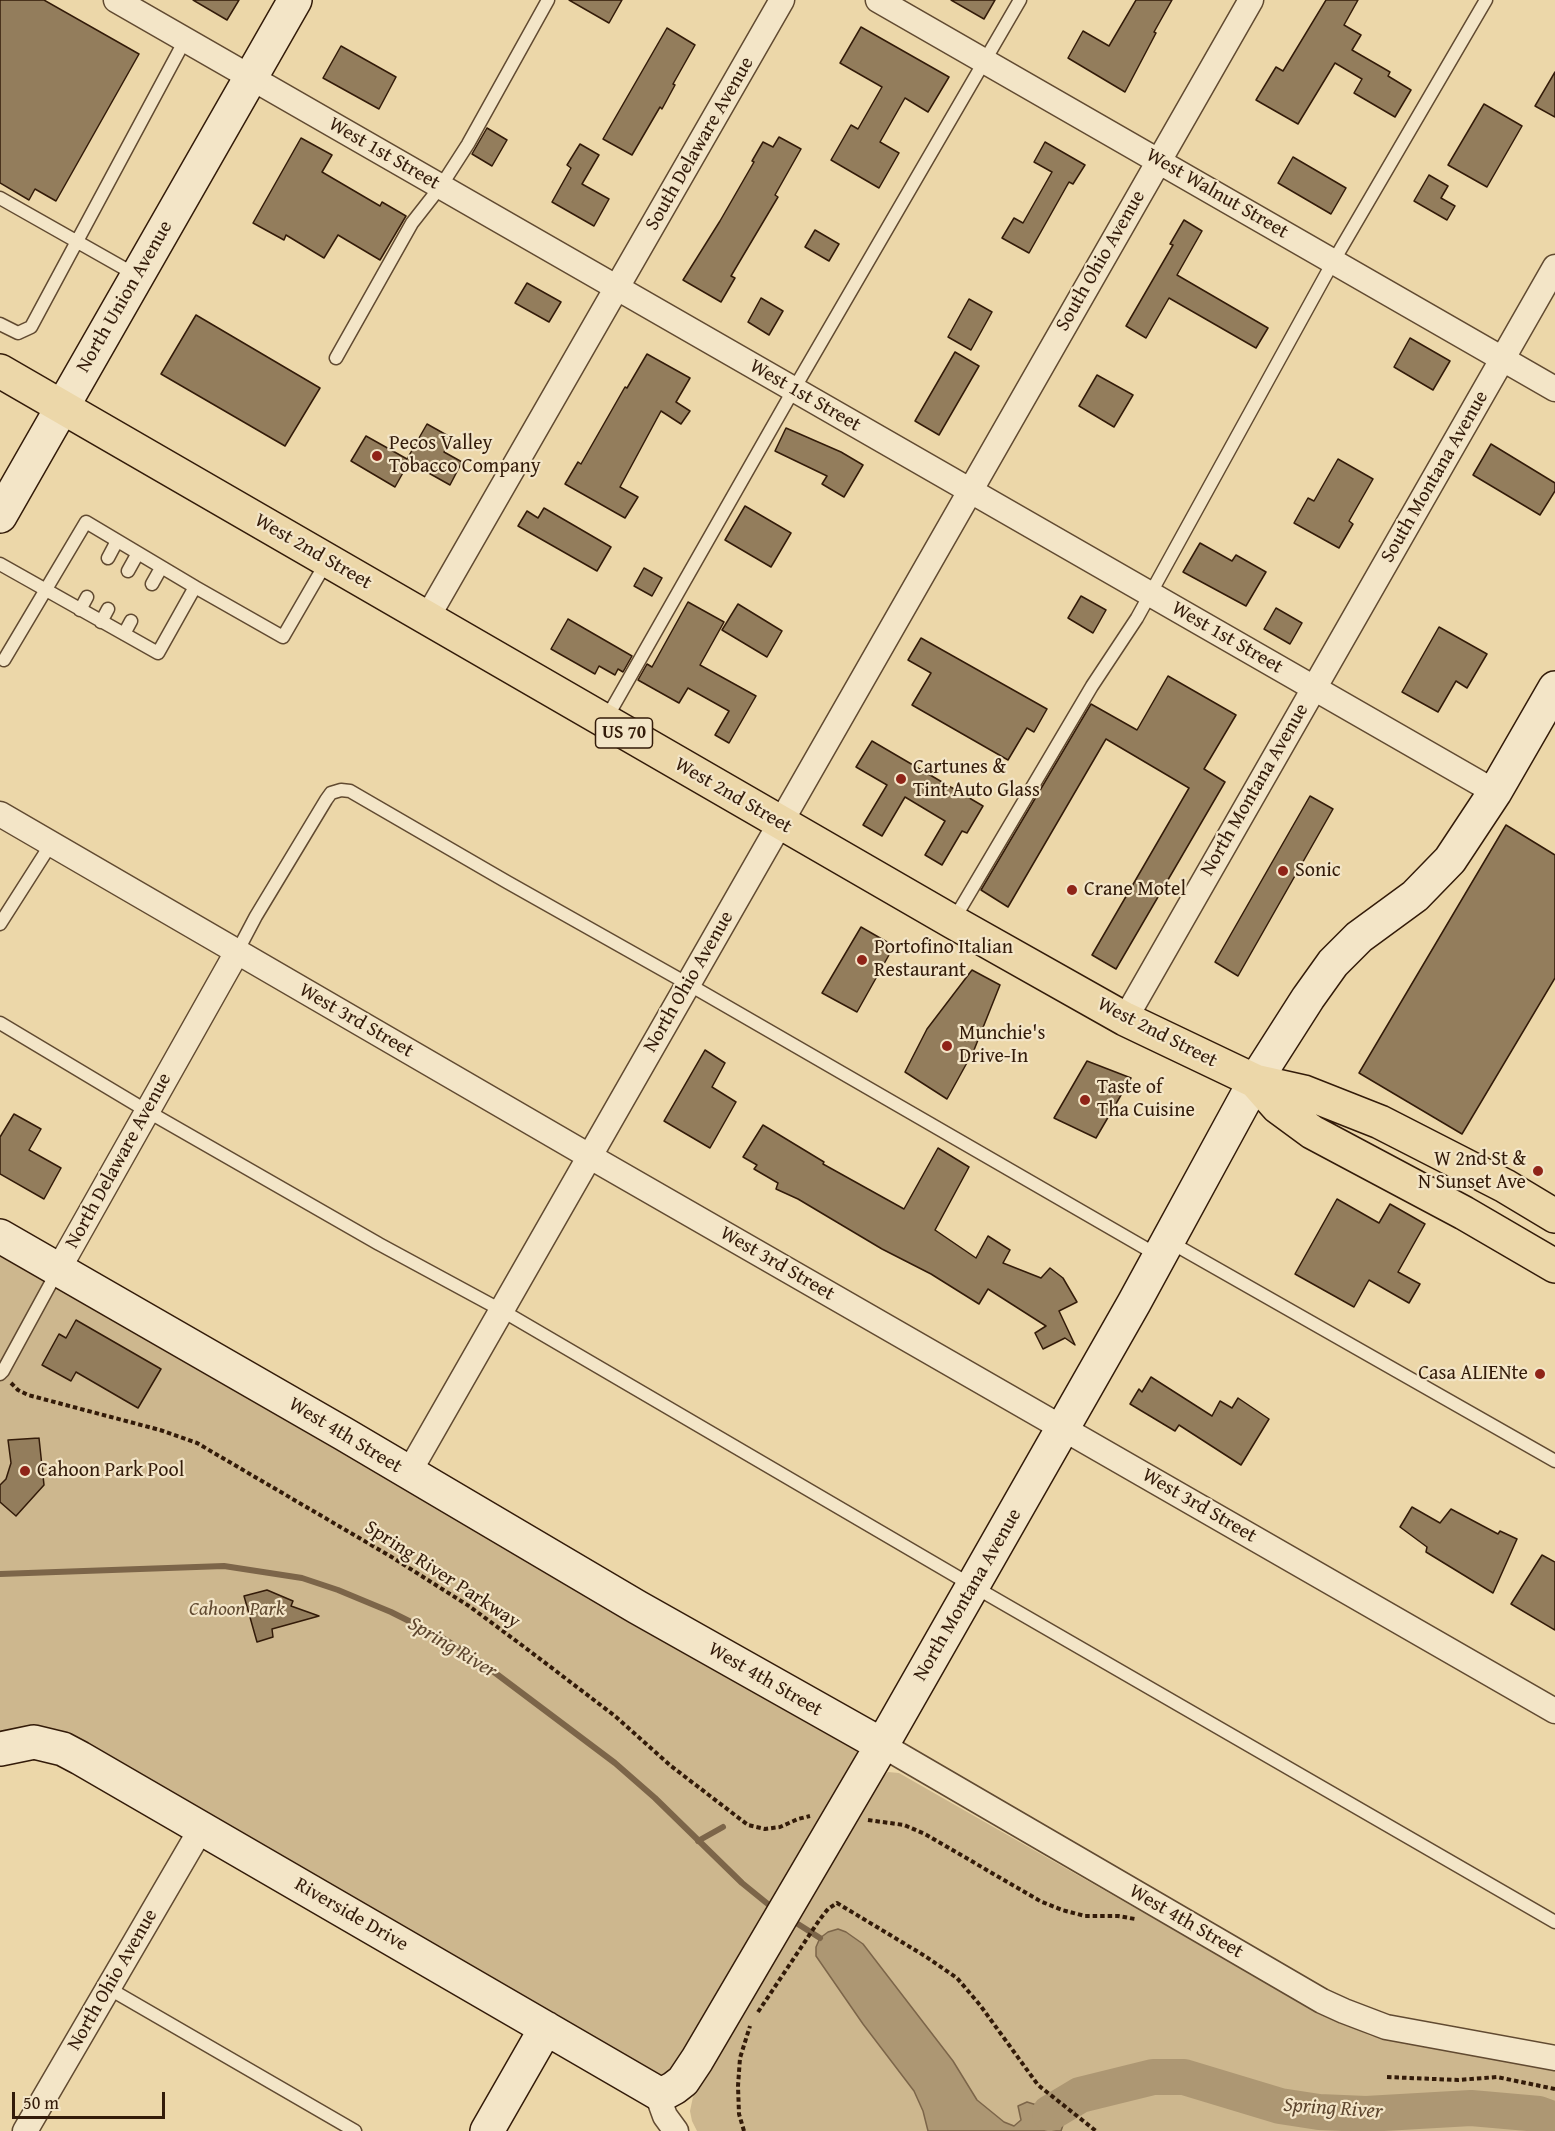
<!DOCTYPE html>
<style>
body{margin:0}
#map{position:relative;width:1555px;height:2131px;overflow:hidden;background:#ecd7a9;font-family:"Gentium Book Plus",serif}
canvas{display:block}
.scale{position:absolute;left:12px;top:2092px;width:153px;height:27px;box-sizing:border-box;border:3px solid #331b09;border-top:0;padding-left:8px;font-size:18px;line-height:21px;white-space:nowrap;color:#331b09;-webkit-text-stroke:4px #f3e5c7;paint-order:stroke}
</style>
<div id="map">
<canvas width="1555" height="2131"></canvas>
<div class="scale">50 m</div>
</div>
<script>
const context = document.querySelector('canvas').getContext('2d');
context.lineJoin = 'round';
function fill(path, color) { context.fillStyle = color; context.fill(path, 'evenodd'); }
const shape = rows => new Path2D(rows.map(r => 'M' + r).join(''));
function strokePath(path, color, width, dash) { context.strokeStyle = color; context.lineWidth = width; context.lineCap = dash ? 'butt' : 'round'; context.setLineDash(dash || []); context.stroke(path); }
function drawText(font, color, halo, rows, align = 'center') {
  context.font = font + ' "Gentium Book Plus",serif'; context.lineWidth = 4.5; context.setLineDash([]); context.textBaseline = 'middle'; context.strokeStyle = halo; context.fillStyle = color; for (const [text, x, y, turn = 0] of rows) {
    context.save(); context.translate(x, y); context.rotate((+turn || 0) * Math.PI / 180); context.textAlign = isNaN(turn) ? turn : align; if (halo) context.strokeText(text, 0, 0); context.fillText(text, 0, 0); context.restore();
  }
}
const green = shape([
 [0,1236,882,1745,674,2088,103,1770,0,1749],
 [888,1772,899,1773,1312,2009,1371,2036,1555,2071,1555,2131,697,2131,692,2121,690,2111,693,2097,872,1788]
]);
const water = shape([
 [838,1929,846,1932,863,1944,953,2061,977,2100,1004,2122,1014,2126,1021,2120,1018,2106,1027,2102,1040,2106,1064,2122,1061,2131,928,2131,923,2111,914,2091,863,2024,816,1956,816,1947,820,1938,828,1932,838,1929]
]);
const stream = shape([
 [0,1574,224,1566,302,1578,338,1590,391,1612,441,1637,478,1660,615,1763,655,1798,742,1883,774,1909],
 [698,1841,723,1827],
 [790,1919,820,1938]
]);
const river = shape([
 [1050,2113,1080,2095,1153,2077,1184,2077,1280,2106,1319,2112,1366,2114,1471,2108,1539,2114,1555,2120]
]);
const building = shape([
 [0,0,44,0,139,54,56,201,35,189,29,200,0,183,0,0],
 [193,0,239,0,227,20,193,0],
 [569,0,622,0,609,23,569,0],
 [951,0,995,0,984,19,951,0],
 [1136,0,1172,0,1154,32,1156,33,1125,92,1068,58,1083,31,1109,46,1136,0],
 [1326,0,1358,0,1344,25,1361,35,1352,50,1390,72,1388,76,1411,90,1395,117,1354,93,1362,79,1335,63,1298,124,1256,100,1276,67,1283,71,1326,0],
 [861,27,949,77,928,112,905,98,880,142,899,153,879,188,831,160,851,125,858,129,882,87,840,63,861,27],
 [667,28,695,45,673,84,675,85,662,109,660,107,632,155,603,139,667,28],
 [341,46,396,77,379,109,323,78,341,46],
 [1555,72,1555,117,1535,106,1555,72],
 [1484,104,1522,126,1487,187,1448,165,1484,104],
 [487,128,507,140,492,166,472,154,487,128],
 [779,137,801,149,775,195,778,197,731,276,735,278,721,302,683,280,720,221,754,162,752,161,763,142,773,147,779,137],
 [301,138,332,155,322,172,380,206,382,202,406,216,380,260,338,235,324,258,286,235,284,240,253,223,301,138],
 [1045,142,1085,165,1073,184,1069,182,1029,253,1002,238,1014,218,1023,223,1052,172,1034,162,1045,142],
 [580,144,599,155,582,184,609,199,594,226,552,202,571,168,567,165,580,144],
 [1293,157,1346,188,1331,214,1278,183,1293,157],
 [1429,175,1448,186,1441,198,1455,206,1447,220,1414,201,1429,175],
 [1184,220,1202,231,1177,275,1268,328,1256,348,1169,298,1146,338,1126,326,1173,245,1170,244,1184,220],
 [815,230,839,244,829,261,805,247,815,230],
 [527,283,561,302,549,322,515,303,527,283],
 [761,298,783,311,769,335,748,322,761,298],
 [969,299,992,312,971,350,948,337,969,299],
 [196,315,320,388,285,446,161,374,196,315],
 [1410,338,1450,361,1433,390,1394,367,1410,338],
 [955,352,979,366,939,435,915,421,955,352],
 [647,354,690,378,676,402,690,411,681,424,661,411,620,487,638,497,625,518,565,484,578,462,581,464,625,387,627,388,647,354],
 [1097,375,1133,395,1114,427,1079,406,1097,375],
 [427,424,452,438,444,452,462,462,450,485,409,462,395,487,351,461,366,436,407,459,427,424],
 [786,428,841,452,863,465,844,497,822,484,827,476,775,451,786,428],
 [1491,444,1555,483,1555,491,1540,515,1473,475,1491,444],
 [1338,459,1373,479,1349,521,1353,524,1339,548,1294,523,1308,498,1314,501,1338,459],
 [745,506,791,533,771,567,725,540,745,506],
 [544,508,611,547,597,571,518,526,527,511,538,518,544,508],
 [1200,543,1232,561,1236,555,1266,572,1246,606,1183,572,1200,543],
 [644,568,662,578,652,596,634,586,644,568],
 [1081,596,1106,610,1093,633,1068,618,1081,596],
 [688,602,724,622,700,665,756,696,729,743,715,735,729,711,688,688,679,703,638,680,647,664,652,667,688,602],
 [738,604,782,631,767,657,722,630,738,604],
 [1276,608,1302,623,1290,644,1264,629,1276,608],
 [568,619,632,656,623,672,618,669,615,675,599,666,595,674,551,649,568,619],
 [1439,627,1487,654,1467,688,1456,681,1438,712,1402,692,1439,627],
 [921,638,1047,709,1034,732,1027,728,1008,760,912,705,931,673,908,660,921,638],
 [1168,676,1236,715,1204,769,1225,782,1116,969,1092,955,1189,788,1106,739,1008,907,981,890,1091,704,1137,730,1168,676],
 [872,741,983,806,967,833,962,831,942,865,925,855,945,821,905,797,882,836,863,825,887,785,856,767,872,741],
 [1310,796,1333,809,1238,976,1215,962,1310,796],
 [1506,825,1555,855,1555,978,1462,1134,1359,1073,1506,825],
 [861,927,894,946,857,1012,822,993,861,927],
 [972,970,1000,985,974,1050,947,1099,905,1072,927,1029,972,970],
 [705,1050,725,1063,712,1087,736,1102,710,1148,664,1121,705,1050],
 [1087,1061,1131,1078,1096,1138,1054,1118,1087,1061],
 [14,1114,41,1129,29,1150,61,1168,44,1199,0,1174,0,1137,14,1114],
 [763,1125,824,1162,823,1164,904,1209,938,1148,969,1167,935,1230,976,1258,988,1236,1010,1250,1003,1263,1041,1278,1050,1268,1063,1278,1077,1302,1059,1311,1075,1345,1065,1338,1043,1349,1035,1333,1046,1326,988,1289,979,1304,931,1274,882,1249,798,1199,776,1189,778,1183,754,1169,757,1165,743,1157,763,1125],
 [1337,1199,1379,1223,1390,1204,1425,1224,1398,1272,1420,1284,1409,1303,1369,1280,1354,1307,1295,1274,1337,1199],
 [76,1320,161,1369,138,1408,76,1372,71,1381,42,1365,59,1334,66,1338,76,1320],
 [1151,1377,1212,1416,1220,1401,1232,1408,1238,1398,1269,1419,1241,1465,1179,1425,1175,1431,1130,1404,1139,1389,1142,1392,1151,1377],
 [39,1438,44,1485,16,1516,0,1502,0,1485,6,1479,11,1463,8,1440,39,1438],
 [1412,1507,1440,1523,1451,1509,1498,1534,1500,1531,1517,1539,1493,1593,1426,1552,1427,1547,1400,1527,1412,1507],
 [1542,1555,1555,1562,1555,1630,1511,1604,1542,1555],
 [267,1590,293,1601,291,1606,319,1616,272,1629,273,1637,257,1642,244,1596,267,1590]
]);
const path = shape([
 [11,1383,18,1390,28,1395,160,1430,197,1443,390,1556,469,1606,523,1646,615,1716,671,1766,748,1825,765,1829,780,1827,798,1819,810,1816],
 [868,1820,904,1825,925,1834,1040,1901,1062,1910,1085,1916,1118,1916,1135,1919],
 [758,2012,820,1919,828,1909,837,1903,925,1956,957,1978,980,2005,1038,2085,1096,2131],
 [1387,2077,1458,2080,1497,2077,1555,2089],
 [744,2131,739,2114,738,2086,740,2058,750,2026]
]);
const lane = shape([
 [0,198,136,275],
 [0,324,18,333,31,327,185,40],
 [336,358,412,223,441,186,468,144,548,0],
 [108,558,117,541],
 [0,564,158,653,195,587,283,637,327,561],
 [128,571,138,553],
 [152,584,161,568],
 [80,610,87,597],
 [101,622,108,609],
 [124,634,131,621],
 [4,660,86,522,195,587],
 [606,719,794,389,1020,0],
 [953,921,1092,686,1137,618,1333,262,1486,0],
 [0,924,51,844],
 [237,952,256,916,326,800,331,793,341,790,350,791,507,882,688,984,1159,1256],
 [0,1023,147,1111,379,1244,501,1310,973,1586,1555,1922],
 [1170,1242,1555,1461],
 [0,1374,3,1371,58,1270],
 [108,1988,355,2131]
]);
const street = shape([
 [116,0,1495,792],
 [878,0,1555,389],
 [427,618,782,0],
 [0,814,589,1156,1555,1711],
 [1125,1019,1555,267],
 [58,1270,237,952],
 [408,1474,1251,0],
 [882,1745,1322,2001,1344,2011,1386,2027,1555,2058],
 [661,2095,661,2105,665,2116,676,2131],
 [25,2131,201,1829]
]);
const secondary = shape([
 [0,516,295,0],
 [0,1236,344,1434,637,1607,882,1745],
 [0,1749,34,1742,63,1749,80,1758,661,2095,674,2088,683,2081,697,2060,882,1745,1134,1303,1255,1081,1308,998,1333,963,1359,937,1415,896,1450,860,1495,792,1555,688],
 [487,2131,546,2028]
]);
const primary = shape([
 [0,371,953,922,1125,1019,1255,1081,1304,1092,1380,1122,1505,1186,1555,1216],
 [1255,1081,1278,1107,1312,1132,1464,1213,1555,1266]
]);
const markers = [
 [377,456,6,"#8f2418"],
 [901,779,6,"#8f2418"],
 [1283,871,6,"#8f2418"],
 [1072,890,6,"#8f2418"],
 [862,960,6,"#8f2418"],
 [947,1046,6,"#8f2418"],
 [1085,1100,6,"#8f2418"],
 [1538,1171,6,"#8f2418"],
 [1540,1374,6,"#8f2418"],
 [25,1471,6,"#8f2418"]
];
const shields = [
 [624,733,57]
];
const shieldNames = [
 ["US 70",624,733]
];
const streetNames = [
 ["South Delaware Avenue",700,144,-60],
 ["West 1st Street",384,154,30],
 ["West Walnut Street",1217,194,30],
 ["South Ohio Avenue",1101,261,-60],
 ["North Union Avenue",125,297,-60],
 ["West 1st Street",805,396,30],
 ["South Montana Avenue",1435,477,-60],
 ["West 2nd Street",313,552,30],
 ["West 1st Street",1227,638,30],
 ["North Montana Avenue",1255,790,-60],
 ["West 2nd Street",733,796,30],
 ["North Ohio Avenue",689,982,-60],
 ["West 3rd Street",356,1021,30],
 ["West 2nd Street",1157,1033,27],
 ["North Delaware Avenue",119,1161,-61],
 ["West 3rd Street",777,1264,30],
 ["West 4th Street",345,1436,31],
 ["West 3rd Street",1199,1506,30],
 ["Spring River Parkway",442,1575,33],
 ["North Montana Avenue",968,1595,-60],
 ["West 4th Street",765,1680,30],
 ["Riverside Drive",351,1915,30],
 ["West 4th Street",1186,1922,30],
 ["North Ohio Avenue",113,1980,-60]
];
const poiNames = [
 ["Pecos Valley",389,444],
 ["Tobacco Company",389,467],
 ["Cartunes &",913,768],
 ["Tint Auto Glass",913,791],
 ["Sonic",1295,871],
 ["Crane Motel",1084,890],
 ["Portofino Italian",874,948],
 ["Restaurant",874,971],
 ["Munchie's",959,1034],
 ["Drive-In",959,1057],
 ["Taste of",1097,1088],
 ["Tha Cuisine",1097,1111],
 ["W 2nd St &",1526,1160,"right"],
 ["N Sunset Ave",1526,1183,"right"],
 ["Casa ALIENte",1528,1374,"right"],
 ["Cahoon Park Pool",37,1471]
];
const parkNames = [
 ["Cahoon Park",237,1610]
];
const waterNames = [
 ["Spring River",452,1648,31],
 ["Spring River",1333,2109,4]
];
fill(green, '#cdb78e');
fill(water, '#ad9773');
strokePath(water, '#7c6549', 1.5);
strokePath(stream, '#7c6549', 6);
strokePath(river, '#ad9773', 36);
fill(building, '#937d5c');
strokePath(building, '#331b09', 1.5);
strokePath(lane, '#614a31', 15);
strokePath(street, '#614a31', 27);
strokePath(secondary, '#331b09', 36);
strokePath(primary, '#331b09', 36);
strokePath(path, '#331b09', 4, [4.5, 3]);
strokePath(lane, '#f3e5c7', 12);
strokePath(street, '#f3e5c7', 24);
strokePath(secondary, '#f3e5c7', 33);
strokePath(primary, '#ecd7a9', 33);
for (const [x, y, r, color] of markers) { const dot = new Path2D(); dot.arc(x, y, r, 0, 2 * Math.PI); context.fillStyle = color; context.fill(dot); strokePath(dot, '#f3e5c7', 2); }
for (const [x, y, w] of shields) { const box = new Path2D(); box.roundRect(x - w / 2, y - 15, w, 30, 4.5); context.fillStyle = '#f3e5c7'; context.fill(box); strokePath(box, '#331b09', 1.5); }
drawText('bold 18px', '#331b09', null, shieldNames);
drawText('20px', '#331b09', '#f3e5c7', streetNames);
drawText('20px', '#331b09', '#f3e5c7', poiNames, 'left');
drawText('italic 20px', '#614a31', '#f3e5c7', parkNames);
drawText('italic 21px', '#5e462e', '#f3e5c7', waterNames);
</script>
